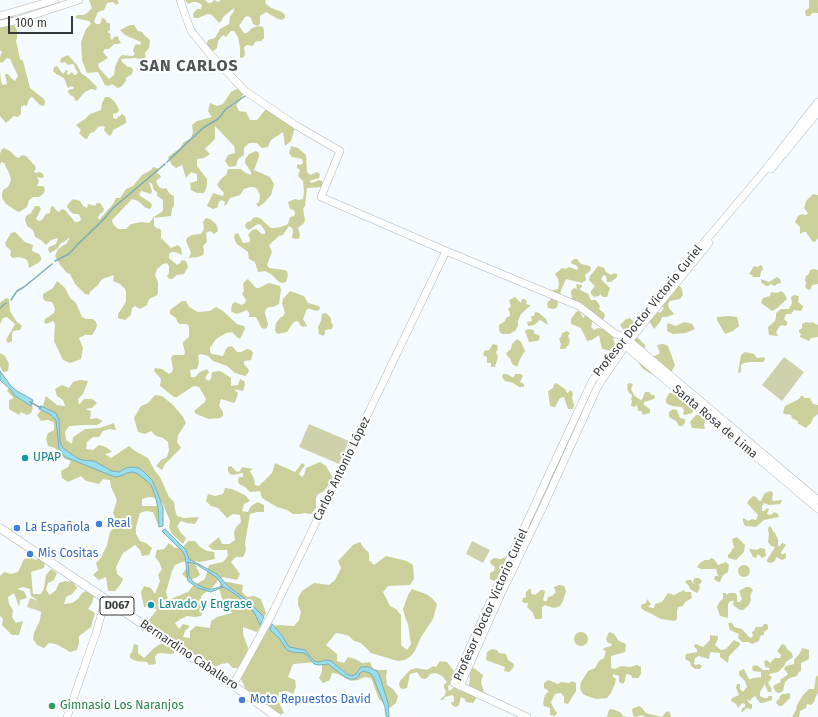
<!DOCTYPE html>
<meta charset="utf-8">
<style>
body{margin:0}
#map{position:relative;width:818px;height:717px;overflow:hidden;background:#f5faff;font-family:"Fira Sans",sans-serif}
canvas{display:block}
.scale{position:absolute;left:8px;top:16px;width:65px;height:18px;box-sizing:border-box;border:2px solid #36393b;border-top:0;padding-left:5px;font-size:12px;line-height:14px;white-space:nowrap;color:#36393b;-webkit-text-stroke:3px #fff;paint-order:stroke}
</style>
<div id="map">
<canvas width="818" height="717"></canvas>
<div class="scale">100 m</div>
</div>
<script>
const context = document.querySelector('canvas').getContext('2d');
context.lineJoin = 'round';
function fill(path, color) { context.fillStyle = color; context.fill(path, 'evenodd'); }
const shape = rows => new Path2D(rows.map(r => 'M' + r).join(''));
function strokePath(path, color, width, dash) { context.strokeStyle = color; context.lineWidth = width; context.lineCap = dash ? 'butt' : 'round'; context.setLineDash(dash || []); context.stroke(path); }
function drawText(font, color, halo, rows, align = 'center') {
  context.font = font + ' "Fira Sans",sans-serif'; context.lineWidth = 4; context.setLineDash([]); context.textBaseline = 'middle'; context.strokeStyle = halo; context.fillStyle = color; for (const [text, x, y, turn = 0] of rows) {
    context.save(); context.translate(x, y); context.rotate((+turn || 0) * Math.PI / 180); context.textAlign = isNaN(turn) ? turn : align; if (halo) context.strokeText(text, 0, 0); context.fillText(text, 0, 0); context.restore();
  }
}
const green = shape([
 [784,357,804,372,782,401,762,385],
 [309,424,349,441,339,464,299,447],
 [472,541,490,550,483,563,466,554],
 [30,598,45,603,42,612,27,607]
]);
const forest = shape([
 [89,0,117,0,119,3,116,5,113,2,107,3,104,10,98,12,94,21,96,24,100,24,102,18,105,19,107,23,110,23,110,30,107,32,111,34,110,37,112,40,114,37,118,36,119,40,121,43,118,44,114,44,109,49,105,49,103,52,108,58,98,64,99,68,109,79,114,75,115,67,119,58,122,55,133,56,135,53,133,51,134,47,136,44,140,45,141,42,125,35,120,30,130,25,134,25,138,31,142,32,144,35,150,40,149,48,145,53,146,61,136,58,121,59,122,62,128,67,131,67,133,70,132,74,126,78,126,81,121,87,118,88,112,84,109,86,105,85,98,72,87,73,82,60,81,42,86,29,91,24,89,21,75,18,77,15,84,15,87,13,92,8],
 [185,0,205,0,208,3,211,3,214,0,218,2,221,0,266,0,265,3,271,8,282,12,285,15,285,18,282,20,278,19,266,12,260,16,260,24,257,26,253,24,251,18,248,16,245,17,239,26,244,33,247,33,252,28,259,26,263,27,264,31,264,38,261,41,258,41,255,42,253,46,247,45,244,47,245,54,244,57,240,58,240,48,238,37,234,31,231,31,226,37,223,35,218,41,217,48,215,50,212,51,206,47,208,40,215,38,220,29,229,24,230,17,234,11,234,8,223,17,222,20,219,23,212,15,208,14,198,18,194,18,193,14,195,11,197,9,201,9,202,5,199,3,196,2,192,2,189,4,186,2],
 [809,0,818,0,818,13,812,13,810,16,806,16,805,11,809,8],
 [12,15,14,17,14,24,17,31,17,38,16,41,20,59,23,61,30,88,44,99,45,102,44,106,40,105,32,97,29,99,27,106,24,105,21,107,21,114,18,117,14,116,6,123,0,116,0,71,1,82,3,85,7,84,5,74,8,74,12,79,15,81,18,76,10,59,7,58,2,63,0,62,0,57,2,52,0,50,0,17],
 [68,55,77,65,81,73,88,78,97,87,96,90,91,89,85,92,77,101,75,100,74,97,70,95,68,92,68,90,73,89,74,87,71,86,68,88,64,78,56,74,53,71,54,67,57,66,63,74,66,70,68,71,67,74,68,75,72,72,74,75,76,75,78,72,76,70,74,65,73,64,68,65,65,62,61,63,60,62,61,58],
 [237,89,244,92,241,99,236,105,239,111,246,112,250,120,257,120,266,109,271,111,276,116,291,120,295,127,291,141,285,146,283,132,271,140,268,147,262,148,257,143,249,143,244,148,244,155,238,159,236,166,229,167,225,161,228,155,235,153,234,146,215,126,215,139,205,149,210,154,204,158,197,159,197,166,207,179,207,186,204,193,197,193,191,190,190,183,197,181,197,174,191,172,186,178,182,165,176,168,171,164,168,157,180,148,184,142,191,138,193,132,192,125,197,121,212,117,208,111,210,103,217,106,223,104,231,92],
 [105,97,109,97,114,101,118,107,119,110,117,113,113,114,113,118,116,119,122,114,125,116,126,120,126,123,113,130,112,134,109,136,104,130,105,127,102,126,98,127,94,132,90,133,87,139,84,138,79,133,81,130,76,125,85,119,90,114,101,110,102,103],
 [291,146,298,148,306,155,307,172,310,175,317,172,320,174,319,178,309,181,312,183,319,180,322,181,323,185,321,187,307,188,305,206,303,209,305,220,304,223,298,228,300,235,299,239,292,238,293,231,292,228,289,226,283,235,279,236,269,245,272,252,267,265,269,268,284,270,287,271,288,275,286,282,282,283,279,282,271,274,265,271,258,272,255,262,249,259,248,252,237,244,235,241,234,237,235,234,238,233,243,243,250,242,250,238,248,235,252,230,256,229,262,234,265,234,265,231,261,225,258,224,249,230,246,228,245,225,247,222,251,221,253,218,256,217,260,218,271,228,274,228,281,227,288,224,290,217,294,216,295,213,294,210,290,209,288,202,295,199,299,200,303,199,304,192,303,181,298,176,300,170,297,168,297,164,300,165,303,163,302,159,292,157,289,153],
 [4,148,10,151,16,157,19,158,22,155,26,156,36,167,34,172,36,173,40,172,43,174,44,177,41,178,37,177,39,181,37,186,43,186,45,189,44,193,39,197,33,197,29,200,27,207,21,211,18,212,6,204,2,198,2,194,3,190,8,187,11,180,9,173,4,163,1,162,0,166,0,154,1,150],
 [256,151,259,153,259,157,254,170,270,177,274,184,271,195,264,203,258,207,256,204,259,202,260,195,257,189,254,187,250,187,244,189,240,195,230,198,227,204,224,206,225,202,222,200,219,202,217,208,213,209,207,206,213,193,223,196,224,193,217,185,221,179,226,175,228,169,241,169,244,172,251,175,251,172,245,163,245,159,249,154],
 [153,167,157,168,159,171,156,173,159,174,161,177,156,181,159,187,163,189,166,188,170,194,174,196,174,206,172,209,171,216,154,218,154,226,157,228,156,230,158,228,161,230,161,238,171,248,178,245,181,248,182,255,175,252,172,252,169,254,169,258,177,265,180,263,182,260,186,261,188,267,184,274,177,275,172,279,169,279,167,276,169,273,169,266,167,263,163,264,157,269,155,275,158,282,158,293,156,296,149,299,147,305,140,309,135,306,132,308,131,315,125,320,122,319,118,318,118,314,126,302,126,292,125,289,120,284,113,281,114,275,102,279,98,285,90,292,89,295,85,294,75,284,70,274,67,273,60,265,55,256,58,249,67,243,70,237,64,242,61,243,57,249,50,253,48,250,49,247,56,244,58,238,51,240,46,245,41,240,35,237,33,230,27,226,25,220,26,216,31,213,35,206,39,206,41,209,36,219,39,221,42,220,46,214,50,213,51,206,54,207,56,210,59,212,62,209,65,210,75,222,78,222,81,220,80,216,78,214,74,214,71,212,67,207,68,204,73,199,80,201,83,206,87,208,88,204,95,206,97,203,100,203,104,209,103,212,100,214,98,217,99,220,113,204,116,198,120,198,126,189,133,186,142,175,151,170],
 [149,182,152,184,154,190,157,192,157,196,163,200,163,211,154,217,149,223,142,222,131,224,126,229,118,229,113,224,112,220,132,199,138,201,146,208,150,209,152,206,151,203,139,195,141,191,151,194,152,191],
 [813,194,818,195,818,238,815,242,812,241,806,232,803,232,800,234,800,227,795,222,798,216,802,214,806,215,808,213,804,208,805,205,806,201],
 [206,218,210,219,216,224,218,229,218,231,214,234,210,231,206,233,207,242,203,246,204,251,203,255,198,257,189,258,191,253,186,241,187,238,192,235,201,234,204,229,203,222],
 [15,232,25,242,33,245,32,251,39,254,41,257,41,260,38,263,29,268,28,262,26,259,19,257,12,258,10,255,11,251,6,246,5,243,11,233],
 [574,259,577,259,581,264,590,266,591,270,585,275,586,280,582,283,566,279,561,290,560,297,557,300,558,304,557,307,554,309,548,308,547,303,551,299,550,293,553,290,558,289,559,284,558,279,555,274,562,268,566,269,569,267,577,270,578,268,576,265,572,264,571,262],
 [760,265,762,266,763,269,761,272,760,277,753,277,752,275,749,274,754,266,758,267],
 [598,266,604,268,606,272,611,275,614,273,617,274,617,277,611,282,607,282,606,276,604,275,602,277,601,279,610,288,607,297,603,297,600,294,599,296,594,297,591,294,591,291,595,286,589,280,590,276],
 [814,269,818,270,818,284,812,285,811,289,808,290,805,287,806,283,805,280,806,276,809,274,810,270],
 [777,277,780,279,781,283,777,284,775,286,770,284,769,286,766,286,761,282,761,279,769,282],
 [248,279,256,288,259,288,269,283,280,286,281,290,279,304,273,307,269,307,266,309,265,313,268,324,267,328,264,329,261,327,256,317,249,317,249,313,247,310,237,314,234,313,231,311,232,304,235,302,242,305,245,303,246,300,242,294,244,291,243,284,245,281],
 [57,281,65,288,70,298,76,303,82,317,86,319,93,319,96,322,97,325,96,329,92,335,85,335,79,338,83,348,81,359,70,363,63,360,54,341,55,324,53,321,46,324,44,322,45,319,54,313,55,309,52,302,45,301,43,298,43,294,53,288],
 [576,284,582,285,582,287,580,288,580,290,588,294,591,300,596,300,600,306,599,309,604,313,605,315,603,321,593,320,591,327,594,330,598,328,603,329,613,336,614,342,616,345,611,351,602,349,599,335,592,340,587,341,581,328,571,324,571,319,576,312,578,311,580,312,583,318,585,316,572,300,571,291,574,288,577,289],
 [677,284,681,287,683,295,680,299,670,301,668,304,669,308,674,314,667,317,662,317,660,322,654,329,649,321,657,311,660,313,664,308,659,304,652,302,652,294,660,294],
 [290,291,304,296,308,303,319,306,320,309,317,311,310,309,307,309,303,319,307,326,303,327,300,325,299,322,296,321,293,323,287,332,277,334,275,330,276,323,280,318,283,316,285,313,282,303,283,299],
 [781,291,784,293,787,299,776,309,772,311,761,303,763,298,770,296,771,292,777,293],
 [794,295,799,296,798,302,803,306,802,309,801,311,794,310,791,314,786,314,784,319,787,322,787,325,784,326,783,325,780,326,776,332,778,336,769,335,768,327,775,321,776,317,776,313,781,309,789,309,792,303,791,297],
 [515,297,521,303,522,299,524,299,527,301,526,304,530,305,530,306,521,314,518,321,518,326,515,331,509,334,502,334,499,331,499,325,505,321,506,318,510,316,510,313,508,309,511,306,509,300],
 [6,298,9,299,10,311,16,321,22,326,20,330,13,331,12,334,12,341,8,343,6,340,15,324,7,317,3,318,0,324,0,303],
 [182,301,186,301,189,307,198,312,210,311,216,307,223,311,237,324,244,326,245,329,240,339,237,337,232,332,226,333,216,339,210,348,210,352,212,354,223,356,226,349,228,347,232,346,237,352,241,352,247,349,251,350,253,353,251,360,244,361,244,364,249,370,248,373,245,376,235,373,227,366,213,361,208,356,201,354,198,355,199,362,197,369,190,370,191,377,195,377,200,372,207,369,209,372,205,378,208,381,211,379,212,372,219,371,222,372,231,378,231,386,238,385,240,379,244,381,245,384,243,391,234,389,238,393,236,400,234,403,221,399,219,406,223,412,223,416,220,418,209,419,196,414,194,411,205,402,206,399,199,387,195,386,192,387,177,397,174,397,160,386,161,379,154,371,155,368,162,369,169,374,172,372,173,369,171,358,173,355,184,355,185,352,183,345,183,342,189,337,189,326,186,324,179,324,177,321,176,318,170,314,170,310],
 [535,312,539,313,546,319,548,325,540,320,534,325,528,326,527,322,532,321,531,316,534,316],
 [326,313,331,318,331,322,333,325,332,329,325,330,325,334,323,336,319,334,318,327,321,321,322,314],
 [729,316,737,317,739,326,733,331,725,334,717,320,717,317],
 [630,318,635,323,637,337,645,345,645,348,640,346,639,344,625,344,619,339,619,333,625,332,627,330,623,329,620,325,626,319],
 [684,322,692,324,695,329,686,333,673,334,667,331,667,326,668,323,676,326],
 [806,322,810,323,812,322,818,325,818,337,811,338,809,341,800,337,801,334,799,332,799,330,802,328,802,324],
 [528,329,534,330,534,333,540,336,539,340,537,341,529,342,525,331],
 [567,331,570,333,568,336,570,341,569,344,565,349,560,349,561,344,559,339,561,337,562,333],
 [517,339,521,342,525,351,520,359,517,367,512,364,510,358,508,357,506,353,511,349,512,344],
 [493,344,497,345,498,349,496,352,498,357,495,367,491,367,491,363,487,363,487,357,483,355,484,351,489,350],
 [663,344,668,346,675,365,671,373,661,377,655,376,643,369,638,362,657,355,660,353,657,345],
 [745,352,754,354,757,358,764,357,765,360,763,362,750,362,744,363,741,365,741,372,738,373,741,355],
 [0,353,5,356,9,364,8,371,5,372,2,371,0,366],
 [503,374,507,374,512,377,514,377,515,374,521,374,523,376,520,382,524,384,524,387,519,387,513,383,505,381,502,377],
 [80,380,88,381,83,394,78,399,79,405,84,399,92,399,97,403,92,408,85,409,91,411,90,419,97,418,103,421,97,425,83,425,69,426,65,432,66,440,72,444,73,437,85,429,100,428,114,423,116,430,109,429,103,431,99,437,93,437,87,442,86,449,93,450,99,445,106,447,112,452,105,454,111,458,129,446,135,451,148,458,155,471,160,477,169,497,174,502,175,509,177,516,184,518,199,517,195,524,187,523,181,521,177,526,181,533,186,538,183,544,172,534,169,527,170,521,162,502,156,498,149,497,142,499,142,506,157,506,164,520,158,525,153,512,146,511,140,513,136,527,136,534,140,541,146,543,152,548,149,555,142,556,140,550,135,545,123,553,116,567,117,574,123,579,120,585,115,591,108,591,106,577,99,580,93,575,98,570,96,563,101,558,107,545,110,532,115,526,116,520,113,513,117,500,111,487,110,480,103,479,99,484,86,481,81,476,68,482,62,478,61,471,68,467,71,461,65,459,55,448,48,446,46,439,48,433,54,430,54,422,48,420,41,421,37,415,42,409,46,396,57,405,65,406,63,400,57,396,55,389,62,385,69,388,73,382],
 [556,383,565,389,567,393,568,393,570,390,572,391,573,394,572,398,574,405,573,409,568,409,564,397,560,398,555,407,550,406,548,391,553,388,554,384],
 [630,383,633,384,631,389,634,395,639,399,642,400,645,392,649,392,652,395,654,395,655,397,654,399,644,402,644,405,650,409,650,413,643,415,641,411,638,411,637,405,634,407,631,406,632,400,631,400,632,395,629,393,627,388,628,386,627,384],
 [10,387,13,388,22,401,32,406,33,408,31,413,27,415,21,412,19,415,9,409,9,400,14,398,7,391],
 [676,392,683,400,692,404,693,412,692,413,685,415,683,414,684,410,682,407,672,406,666,403,666,399,669,393,674,393],
 [155,395,162,396,173,405,183,417,186,423,178,435,177,442,181,448,165,464,162,470,156,466,161,460,167,457,169,450,168,442,163,438,156,436,151,431,145,434,138,432,134,418,141,406,148,403],
 [801,396,803,396,804,398,810,398,813,404,818,405,818,414,813,418,811,423,806,428,797,423,799,422,792,418,791,415,784,414,783,412,785,406,799,399],
 [673,409,677,410,680,418,685,419,685,423,682,426,679,426,676,421,669,417,669,412],
 [701,412,707,418,704,424,705,429,692,428,690,422,696,415,699,415],
 [320,462,326,466,332,476,332,480,324,491,318,494,316,498,316,508,311,514,304,513,300,514,293,514,287,510,277,507,262,498,260,491,250,492,245,487,239,484,238,480,239,477,243,477,243,473,233,475,230,474,228,471,228,467,231,466,237,472,240,471,242,467,253,469,250,471,252,475,254,478,255,485,259,486,272,473,275,463,295,472,302,463,305,465,299,474,302,477,304,475,306,468],
 [225,488,232,489,245,495,250,501,244,504,242,511,248,512,251,506,258,502,264,505,264,512,257,512,250,514,245,543,246,550,243,557,236,557,231,562,240,574,237,580,223,577,217,581,213,587,201,596,201,603,204,610,201,616,194,617,187,616,181,619,175,623,179,629,183,624,190,626,185,631,183,637,190,638,190,631,196,626,210,628,211,621,217,617,232,613,229,607,223,602,219,588,221,582,228,582,243,585,242,592,247,597,254,596,261,599,266,613,262,619,261,626,257,632,243,627,243,634,248,648,245,662,241,668,233,668,228,663,221,664,215,667,210,661,203,661,186,651,182,645,176,643,152,628,147,622,157,610,151,606,144,607,141,592,144,586,151,588,155,594,160,581,158,575,162,569,159,562,155,557,157,550,164,549,169,543,175,548,182,548,188,541,195,541,200,547,207,551,214,552,215,559,200,562,194,561,200,575,194,579,187,579,182,574,187,568,188,561,182,562,175,565,172,571,166,592,168,600,188,592,193,586,205,579,209,565,223,562,228,556,227,550,213,550,208,546,219,537,222,544,229,544,235,540,234,533,236,527,241,522,240,515,233,514,227,518,218,508,211,506,206,501,208,494,215,496,223,494],
 [771,491,773,493,772,500,774,501,781,500,782,501,780,504,769,505,764,503,762,506,762,511,764,511,767,508,769,509,767,514,771,515,774,512,778,514,779,517,764,520,756,527,745,526,743,522,743,518,744,518,748,521,752,519,756,520,758,515,747,503,749,500,753,496,756,497,759,501,761,501,764,494,767,492],
 [769,526,772,528,772,530,775,533,778,539,778,546,780,546,782,543,785,544,786,545,781,552,782,555,784,553,786,554,786,558,782,560,776,557,775,561,771,563,767,562,767,560,775,547,771,546,768,542,769,534,768,529],
 [737,537,745,545,744,552,736,560,728,558,728,555,731,552,732,549,734,548,732,539],
 [360,542,364,548,369,553,369,560,374,565,386,556,407,561,413,565,414,579,410,585,388,586,383,592,390,606,396,609,401,615,401,645,407,650,411,644,408,624,405,617,403,609,408,595,412,589,426,594,432,598,437,604,433,619,421,637,415,651,411,656,405,660,398,661,391,659,371,653,361,643,354,641,349,636,342,634,336,633,326,645,337,654,337,661,344,663,348,657,355,659,362,663,370,662,373,669,380,670,387,670,386,677,387,685,393,689,398,696,396,703,390,708,379,699,371,678,365,677,358,680,351,681,338,674,332,673,330,680,323,683,319,678,322,672,322,665,316,662,293,664,288,677,295,680,296,687,293,694,287,691,279,692,278,700,284,713,277,716,267,706,264,700,257,702,247,692,241,679,242,672,265,627,280,625,294,626,299,620,301,612,298,605,298,598,302,591,314,583,329,585,335,580,341,568,338,561,353,545],
 [760,548,765,549,766,556,762,558,758,554,756,558,753,557,749,549,751,549,757,550],
 [514,556,513,564,496,582,490,579,490,573,494,571,495,567,491,564,490,561,494,558,501,559,505,557,506,560],
 [31,558,36,560,38,558,45,561,44,568,31,572,33,594,41,594,44,588,46,575,51,569,57,573,54,580,48,583,46,590,50,595,56,590,59,583,65,581,73,582,77,588,72,594,66,597,64,604,72,603,78,599,82,593,89,590,94,596,92,603,88,609,95,613,91,627,79,636,79,643,77,650,70,652,56,644,49,643,44,648,37,645,33,639,34,633,40,620,41,613,40,606,37,600,31,596,30,589,23,587,17,589,24,591,27,598,20,600,19,607,14,593,8,597,9,604,13,610,12,617,16,623,23,621,19,635,12,635,2,625,3,619,0,616,0,576,4,572,11,574,18,572,24,559],
 [711,558,714,559,718,565,726,562,729,565,728,572,723,575,720,582,718,582,714,579,715,576,718,576,716,569,701,569,697,567,700,563,705,560,709,560],
 '738 571a6 6 0 1 1 12 0a6 6 0 1 1-12 0Z',
 [695,578,699,578,702,581,701,583,699,584,700,588,697,593,690,589,689,586,685,582,687,580,691,580,694,585,693,581],
 [559,585,564,586,566,591,563,601,560,606,554,608,545,605,542,607,542,617,541,619,535,619,533,613,527,607,528,603,524,603,522,601,523,598,526,597,526,592,529,589,531,589,531,594,535,595,541,590,544,590,545,592,543,600,544,601,547,601,548,597,552,596,556,592,554,588,554,587],
 [746,587,750,587,753,590,750,596,751,600,749,605,743,610,740,610,734,606,733,604,734,601,730,601,728,604,728,618,720,616,717,607,720,601,723,599,723,593,726,593,726,595,729,593,735,593,737,595,737,602,740,602,742,599,739,591],
 [684,590,685,592,691,592,692,598,685,602,683,606,678,607,677,611,677,619,675,621,661,619,650,613,645,611,641,608,641,605,646,603,647,599,651,604,648,607,654,608,655,604,662,602,668,593,674,595],
 [728,623,732,623,734,627,742,629,749,637,751,638,753,636,752,632,755,630,755,627,762,627,764,624,767,624,768,626,768,629,764,632,764,635,760,636,759,641,752,644,748,642,742,642,738,638,739,634,730,630],
 [609,632,614,634,619,641,626,644,625,652,611,656,611,668,615,669,621,666,630,667,637,665,641,667,641,674,638,678,632,678,631,675,626,674,625,681,623,684,619,682,619,676,613,674,613,677,616,679,615,684,611,693,607,698,596,699,587,696,583,694,580,689,581,682,588,671,595,668,599,661,604,658,606,651,603,650,604,648,611,646,612,644,608,643,606,639],
 '574 639a7 7 0 1 1 14 0a7 7 0 1 1-14 0Z',
 [710,635,718,636,718,639,715,645,721,650,726,649,734,640,740,643,740,645,729,656,728,663,720,657,720,653,711,652,710,653,709,659,699,656,695,658,694,664,696,665,699,664,702,666,700,669,695,669,691,666,690,662,685,659,686,654,697,652,697,649,695,648,694,645,696,644,703,647,710,640],
 [171,643,175,649,174,653,171,654,161,653,157,654,155,657,156,664,149,665,147,662,136,661,130,658,130,654,132,652,134,644,138,645,138,653,144,658,154,648,160,644],
 [782,644,785,645,787,649,792,653,793,657,786,662,784,666,778,672,769,674,769,675,772,677,768,683,772,689,771,692,768,692,765,684,760,692,760,696,764,698,767,698,769,696,772,696,772,700,762,703,760,703,755,696,752,698,750,701,747,699,749,703,752,704,752,708,751,709,747,708,741,713,742,708,745,707,745,704,742,703,738,708,736,704,731,701,732,698,739,695,736,688,737,684,740,684,740,689,743,692,747,687,745,681,739,675,739,671,744,669,749,679,761,677,761,672,753,671,752,667,755,665,758,666,763,670,769,670,770,668,765,667,764,661,767,660,770,663,775,658,780,658,781,655,777,651],
 [802,648,809,650,809,659,801,663,801,671,798,673,797,676,790,678,785,682,783,691,780,693,776,692,773,687,774,685,781,682,780,680,787,675,788,674,784,669,786,666,794,664,794,660,800,653],
 [492,649,497,650,499,653,506,654,508,660,514,664,513,668,509,672,504,671,505,667,486,660,487,652],
 [440,661,447,662,454,671,454,678,448,687,449,691,455,687,458,690,465,692,469,691,470,669,474,668,483,675,481,682,484,692,491,696,492,699,477,697,473,703,466,702,465,699,461,697,459,705,456,707,453,706,451,703,454,701,454,697,452,695,445,697,443,700,440,700,445,695,446,691,444,688,444,685,447,682,442,676,436,673,430,674,428,677,425,679,421,678,417,672,410,674,407,688,403,689,400,688,399,684,400,681,410,670,416,668,427,670,433,666,436,667],
 [818,675,818,693,816,696,814,702,811,705,807,704,806,708,800,711,799,717,792,717,796,710,797,705,803,695,809,689,814,689,816,677],
 [548,680,558,684,561,682,569,683,572,681,576,683,576,691,568,704,564,703,564,697,561,693,555,694,551,702,553,707,557,713,555,716,550,715,550,708,544,706,543,703,545,695,549,691,544,688,544,683],
 [788,693,790,694,790,698,782,706,779,706,776,703,777,700,780,699,779,697,782,694,786,694],
 [639,706,642,708,646,713,649,714,662,717,666,712,669,711,671,716,671,717,646,717,641,715,636,717,633,716,632,709],
 [612,709,620,712,623,716,628,717,607,717,609,710]
]);
const water = shape([
 [0,371,11,386,17,391,33,400,31,406,15,396,10,389,2,382,0,380,0,371],
 [41,406,56,413,59,420,60,442,63,448,76,457,82,460,94,461,112,471,119,472,126,468,132,467,139,468,144,472,152,480,158,494,163,508,163,526,159,527,158,508,155,495,151,485,148,482,138,474,133,472,127,473,121,476,115,477,65,457,59,449,56,420,50,414,39,409,41,406],
 [165,529,186,550,189,559,217,574,228,586,249,602,264,617,260,625,255,614,251,609,238,596,227,589,223,587,211,592,198,588,188,581,185,556,182,551,162,531,165,529],
 [188,562,196,564,216,577,223,586,213,589,209,589,204,588,193,582,189,576,188,562],
 [272,624,281,634,289,647,305,650,314,661,318,662,327,660,331,661,347,674,352,676,356,674,361,667,368,667,377,671,380,677,388,703,389,717,386,716,385,707,373,677,370,673,363,671,360,673,359,676,355,679,350,679,345,677,328,664,319,665,314,664,307,655,304,653,292,652,287,650,279,638,270,630,272,624]
]);
const stream = shape([
 [167,162,189,141,203,128,218,119,226,109,245,96],
 [55,261,69,254,77,245,103,220,113,208,165,164],
 [11,300,17,291,24,287,52,264],
 [0,308,6,303],
 [30,402,41,408]
]);
const secondary = shape([
 [180,0,191,31,210,54,245,91,297,126,340,151,321,197,446,251,579,306,614,333,626,338,818,500],
 [0,16,55,0],
 [0,24,15,21,79,0],
 [771,169,818,112],
 [623,344,818,509],
 [233,685,271,616,446,251],
 [460,686,501,594,543,507,598,386,625,346,709,243],
 [67,717,96,633,106,599],
 [527,717,454,683,495,591,592,381,653,303,766,169,818,102]
]);
const primary = shape([
 [0,528,233,685,277,717]
]);
const markers = [
 [25,458,4,"#0f9aa8"],
 [99,524,4,"#3f7fe0"],
 [17,528,4,"#3f7fe0"],
 [30,554,4,"#3f7fe0"],
 [151,605,4,"#0f9aa8"],
 [242,700,4,"#3f7fe0"],
 [52,706,4,"#2e9e5b"]
];
const shields = [
 [117,606,34]
];
const shieldNames = [
 ["D067",117,606]
];
const streetNames = [
 ["Profesor Doctor Victorio Curiel",648,311,-51],
 ["Santa Rosa de Lima",715,422,40],
 ["Carlos Antonio López",342,469,-64],
 ["Profesor Doctor Victorio Curiel",491,605,-66],
 ["Bernardino Caballero",189,655,34]
];
const cultureNames = [
 ["UPAP",33,458],
 ["Lavado y Engrase",159,605]
];
const shopNames = [
 ["Real",107,524],
 ["La Española",25,528],
 ["Mis Cositas",38,554],
 ["Moto Repuestos David",250,700]
];
const leisureNames = [
 ["Gimnasio Los Naranjos",60,706]
];
const districtNames = [
 ["SAN CARLOS",189,67]
];
fill(green, '#ced1ac');
fill(forest, '#cbcf9a');
fill(water, '#99deec');
strokePath(water, '#7bacb7', 1);
strokePath(stream, '#7bacb7', 1.5);
strokePath(secondary, '#afb6bb', 8);
strokePath(primary, '#afb6bb', 9);
strokePath(secondary, '#fff', 7);
strokePath(primary, '#fff', 8);
for (const [x, y, r, color] of markers) { const dot = new Path2D(); dot.arc(x, y, r, 0, 2 * Math.PI); context.fillStyle = color; context.fill(dot); strokePath(dot, '#fff', 1.5); }
for (const [x, y, w] of shields) { const box = new Path2D(); box.roundRect(x - w / 2, y - 9, w, 18, 3); context.fillStyle = '#fff'; context.fill(box); strokePath(box, '#36393b', 1); }
drawText('bold 11px', '#36393b', null, shieldNames);
drawText('12px', '#36393b', '#fff', streetNames);
drawText('12px', '#0d838f', '#fff', cultureNames, 'left');
drawText('12px', '#366cbe', '#fff', shopNames, 'left');
drawText('12px', '#27864d', '#fff', leisureNames, 'left');
context.letterSpacing = '1px';
drawText('bold 16px', '#4f555a', '#fff', districtNames);
context.letterSpacing = '0px';
</script>
